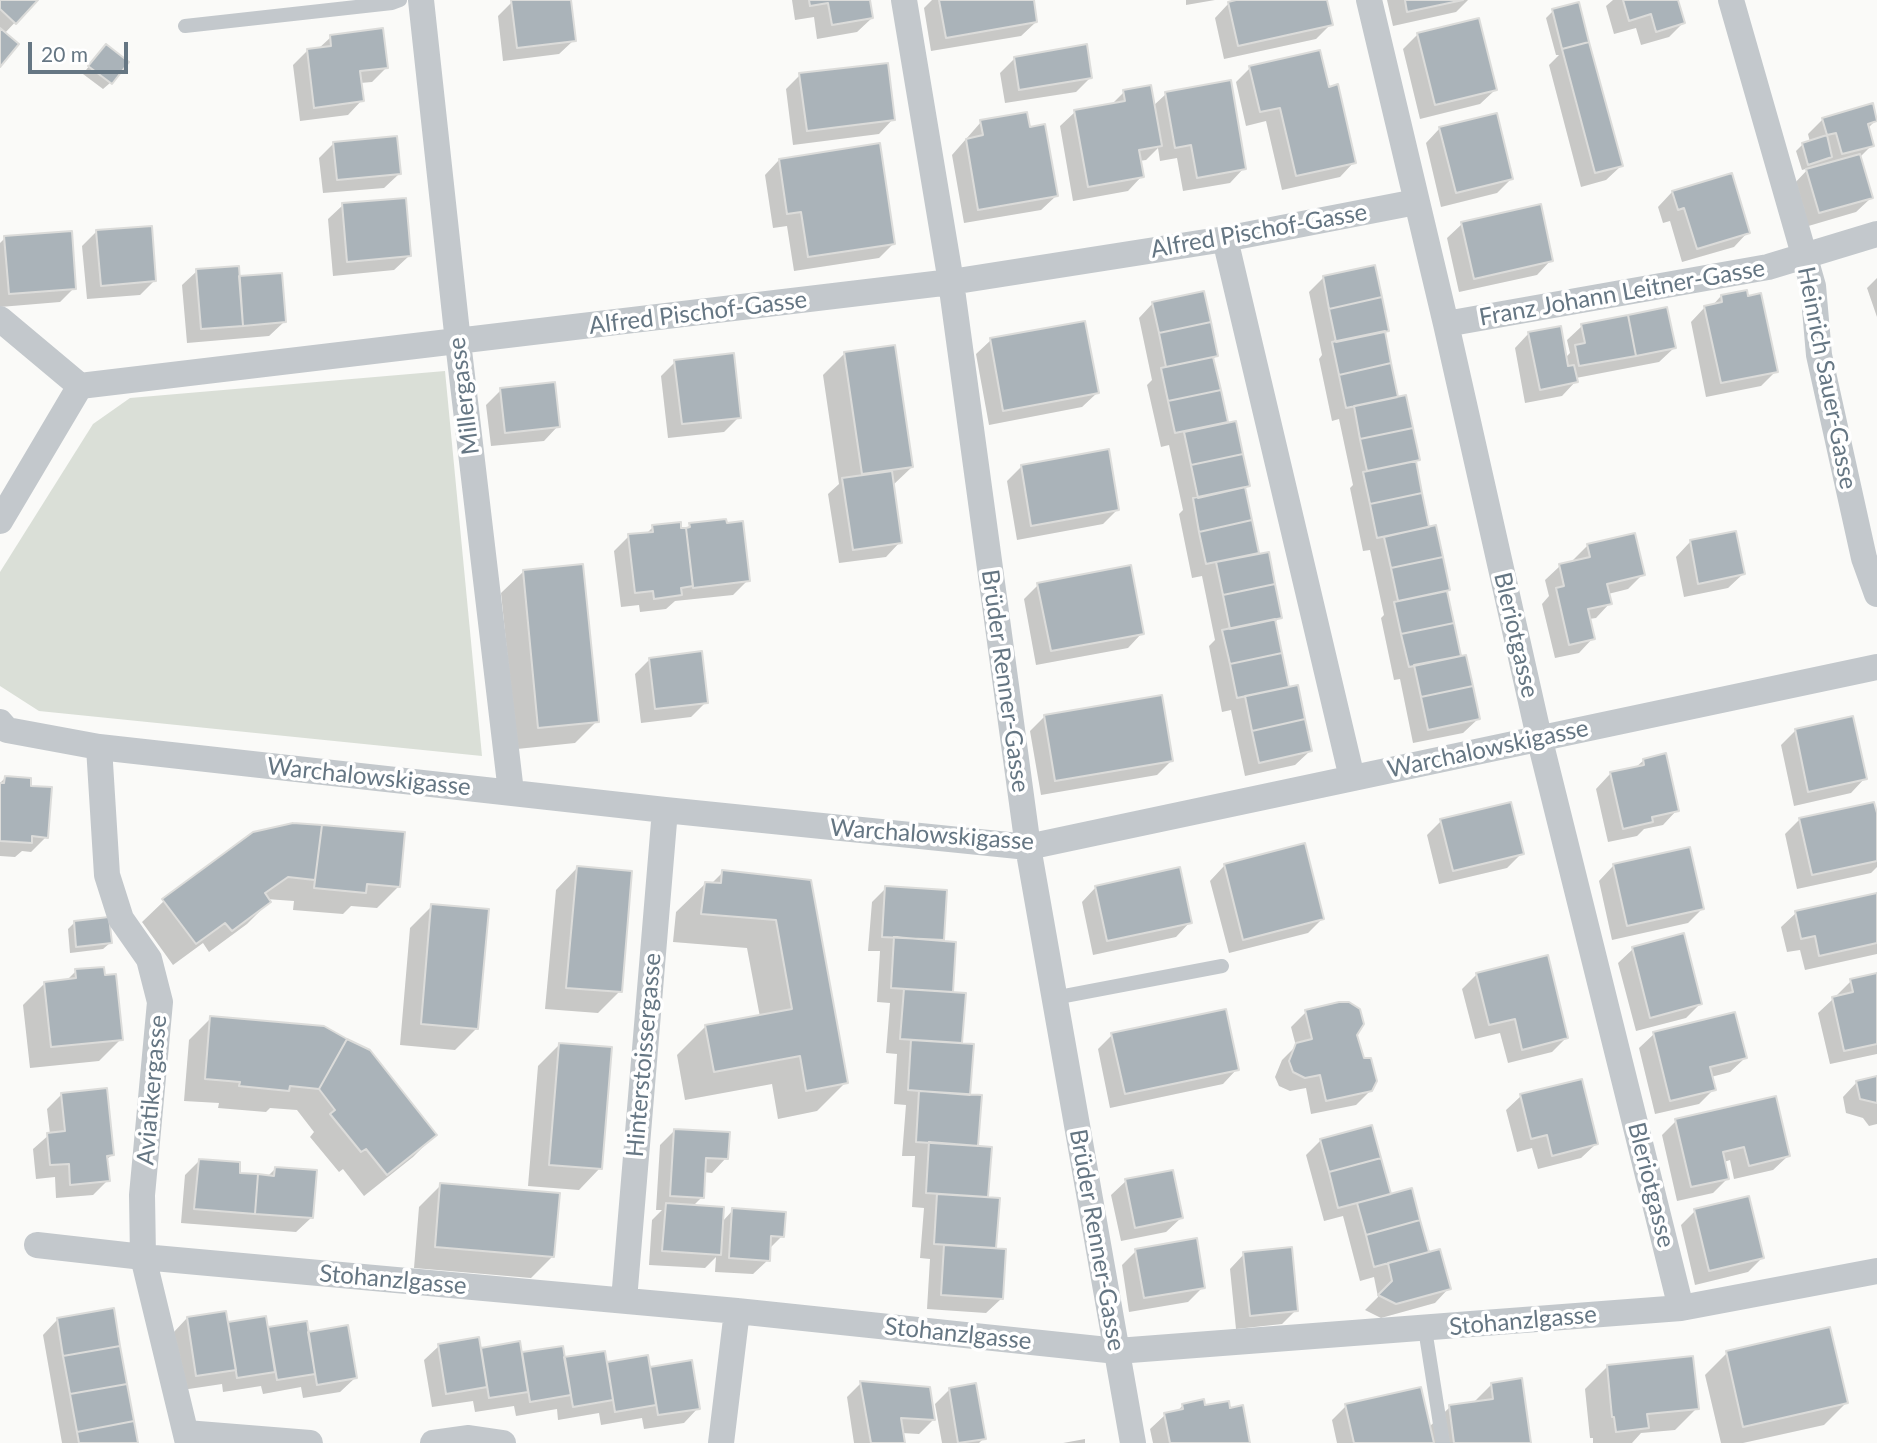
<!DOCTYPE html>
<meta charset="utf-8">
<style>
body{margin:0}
#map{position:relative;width:1877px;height:1443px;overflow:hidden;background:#fafaf8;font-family:Lato,sans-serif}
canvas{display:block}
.scale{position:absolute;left:28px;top:42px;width:100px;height:32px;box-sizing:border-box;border:4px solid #657683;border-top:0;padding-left:9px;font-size:21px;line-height:24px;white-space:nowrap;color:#657683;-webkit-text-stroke:5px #fff;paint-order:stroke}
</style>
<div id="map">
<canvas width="1877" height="1443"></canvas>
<div class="scale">20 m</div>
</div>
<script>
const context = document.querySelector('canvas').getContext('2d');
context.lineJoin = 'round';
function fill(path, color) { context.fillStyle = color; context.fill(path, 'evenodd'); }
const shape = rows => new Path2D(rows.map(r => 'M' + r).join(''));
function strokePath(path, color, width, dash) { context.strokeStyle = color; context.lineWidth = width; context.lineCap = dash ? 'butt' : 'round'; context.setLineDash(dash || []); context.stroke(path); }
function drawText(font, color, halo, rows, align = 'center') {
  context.font = font + ' Lato,sans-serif'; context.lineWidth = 7; context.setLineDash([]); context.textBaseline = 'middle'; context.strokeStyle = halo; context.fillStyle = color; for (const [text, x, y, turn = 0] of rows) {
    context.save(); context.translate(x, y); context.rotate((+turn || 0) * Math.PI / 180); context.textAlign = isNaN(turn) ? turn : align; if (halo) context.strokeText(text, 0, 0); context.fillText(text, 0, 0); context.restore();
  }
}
const green = shape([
 [445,371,482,756,39,711,0,686,0,572,93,424,130,398]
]);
const shadow = shape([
 [0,0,36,0,4,34,0,64],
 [527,0,569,0,574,40,559,54,503,61,498,16,512,2],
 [792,0,869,0,872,18,857,32,817,39,814,17,795,20],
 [932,0,1032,0,1036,22,1021,36,931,51,924,8],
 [1186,0,1215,0,1186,5],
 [1245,0,1325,0,1331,24,1316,39,1224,59,1215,18,1229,3],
 [1387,0,1468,0,1456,12,1393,26],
 [1613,0,1676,0,1683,23,1669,37,1641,45,1636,28,1614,34,1606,6],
 [1553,11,1621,166,1606,180,1581,187,1549,65,1559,55,1556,55,1546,18],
 [1418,34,1495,90,1480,104,1420,119,1403,49],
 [331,37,387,67,372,82,360,83,362,100,348,115,300,121,293,65,307,51,318,49],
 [99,53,110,83,103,89,83,74],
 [1015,58,1090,78,1076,92,1005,103,1000,73],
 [1250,68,1328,89,1354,162,1340,177,1282,190,1266,121,1246,126,1236,82],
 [800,75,893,119,879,134,793,145,786,89],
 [1124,92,1153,106,1166,94,1244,168,1230,183,1183,191,1177,158,1160,161,1158,148,1146,160,1139,161,1142,176,1128,191,1073,201,1060,126,1075,112,1111,105],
 [1823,119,1876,120,1867,129,1872,145,1859,158,1871,198,1856,212,1805,227,1793,185,1809,168,1802,170,1796,151,1803,144,1810,142,1808,134],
 [981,122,1029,129,1056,196,1041,210,964,223,952,155],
 [1440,128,1511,179,1497,193,1441,207,1426,143],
 [334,143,399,174,384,188,323,193,319,158],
 [779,160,894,243,879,258,794,271,787,226,773,228,765,175],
 [1672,192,1748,232,1734,247,1682,262,1670,221,1663,223,1658,207],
 [343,205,409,256,394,270,333,276,328,219],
 [1462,224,1551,260,1537,275,1459,292,1447,238],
 [97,231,154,281,140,295,87,299,82,246],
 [5,238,74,288,60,302,0,307,0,243],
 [197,271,238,278,284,322,269,336,187,343,182,285],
 [1323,278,1387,330,1383,334,1397,399,1418,459,1414,463,1428,529,1448,590,1445,593,1459,658,1478,719,1463,733,1413,743,1400,679,1394,680,1381,618,1384,615,1370,550,1363,551,1350,488,1353,485,1339,419,1332,421,1319,359,1322,355,1309,292],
 [1877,278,1877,317,1867,288],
 [1721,296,1747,298,1776,371,1761,386,1706,397,1691,322,1705,307,1712,306],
 [1153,303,1216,356,1212,360,1226,424,1248,486,1244,490,1257,555,1280,617,1274,623,1288,689,1310,751,1295,765,1245,776,1231,710,1222,712,1209,646,1215,640,1202,576,1192,578,1179,514,1183,510,1169,445,1161,447,1147,385,1152,380,1139,318],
 [1582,326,1674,348,1659,362,1576,378,1576,381,1562,396,1525,403,1515,348,1529,333,1565,358,1570,353,1567,340],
 [991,340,1097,393,1082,407,989,425,976,354],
 [845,353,912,467,892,486,900,542,886,557,839,563,828,494,839,484,823,375],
 [675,362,739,417,724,432,668,438,661,376],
 [501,390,558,426,544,441,491,446,486,405],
 [1021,467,1117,510,1103,524,1017,540,1007,481],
 [690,525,748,580,733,595,675,601,666,609,640,612,639,605,621,607,614,551,629,536,646,534,653,527,680,530,686,529],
 [1690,542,1743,574,1728,588,1684,597,1676,557],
 [1588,545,1643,574,1628,589,1608,594,1610,603,1596,618,1589,619,1593,638,1579,653,1555,658,1542,604,1549,596,1545,580,1560,566,1574,562,1573,560],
 [523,572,597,721,575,743,517,749,501,593],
 [1038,585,1142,633,1128,648,1036,665,1024,599],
 [650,659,706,702,691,717,641,723,635,674],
 [1045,716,1171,761,1157,775,1041,795,1030,731],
 [1795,731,1865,778,1851,793,1794,806,1781,745],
 [1644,760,1677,810,1663,825,1644,829,1637,836,1608,842,1596,789,1610,774,1635,768],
 [5,778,29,787,46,837,31,852,22,851,15,857,0,856,0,783],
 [1800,819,1877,821,1877,867,1871,873,1797,889,1785,834],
 [1441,821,1522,853,1507,868,1439,884,1427,835],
 [293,825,403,834,399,886,377,908,351,906,343,914,293,910,294,901,266,899,269,902,247,924,209,952,203,943,173,965,142,922,164,901],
 [1304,846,1322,919,1308,933,1229,953,1210,881,1224,866],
 [1689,849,1703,908,1688,923,1612,940,1599,881,1613,866],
 [577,868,620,991,598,1013,545,1009,556,890],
 [723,872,810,882,846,1082,817,1111,778,1119,772,1084,685,1100,677,1055,706,1026,760,1017,747,948,673,942,676,912,705,884,711,884],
 [1096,887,1190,922,1176,937,1093,955,1082,902],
 [886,888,946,892,942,942,955,943,951,994,964,995,961,1045,976,1147,990,1149,986,1199,998,1200,994,1250,1001,1299,986,1313,927,1309,930,1259,920,1258,924,1208,912,1207,915,1156,902,1156,906,1105,894,1104,897,1054,886,1053,890,1003,877,1002,880,951,868,951,872,902],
 [1877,895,1877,954,1805,970,1800,950,1787,952,1781,927,1796,913],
 [432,906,477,1028,455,1050,400,1045,410,928],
 [75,922,110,943,103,949,70,953,68,929],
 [1633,949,1700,1004,1686,1018,1636,1031,1618,963],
 [76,971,121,1039,99,1061,30,1068,23,1005,45,983,66,981],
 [1477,974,1566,1038,1552,1052,1508,1063,1500,1033,1475,1039,1462,989],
 [1877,975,1877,1054,1830,1064,1818,1013,1833,999,1837,998,1837,995,1851,981],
 [1306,1012,1355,1035,1371,1090,1356,1105,1311,1114,1306,1088,1290,1091,1279,1086,1275,1077,1282,1060,1296,1046,1291,1027],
 [211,1018,435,1135,413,1157,364,1196,343,1169,339,1172,310,1137,314,1132,297,1110,270,1108,266,1112,218,1108,219,1103,184,1101,189,1040],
 [1654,1034,1745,1058,1730,1072,1711,1077,1714,1089,1699,1104,1655,1114,1639,1048],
 [1112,1035,1237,1069,1223,1084,1110,1108,1098,1049],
 [560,1044,600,1168,579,1190,528,1186,538,1066],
 [1877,1078,1877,1124,1869,1126,1863,1118,1846,1113,1843,1097,1857,1082],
 [62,1094,112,1155,106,1160,108,1180,93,1195,56,1198,55,1177,36,1179,33,1149,50,1134,47,1109],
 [1521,1096,1596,1144,1581,1158,1538,1169,1532,1148,1517,1152,1506,1110],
 [1676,1121,1788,1156,1773,1170,1734,1179,1730,1160,1724,1162,1728,1178,1713,1193,1677,1201,1662,1135],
 [674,1131,726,1158,712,1173,703,1172,702,1197,692,1207,722,1222,733,1210,782,1236,768,1250,768,1260,753,1274,715,1272,716,1257,705,1268,649,1265,652,1220,662,1210,656,1210,660,1145],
 [1320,1141,1390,1196,1449,1288,1435,1303,1381,1318,1365,1310,1378,1297,1374,1277,1360,1281,1343,1216,1324,1221,1306,1155],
 [199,1161,238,1175,267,1177,275,1169,311,1218,296,1232,181,1223,185,1175],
 [1126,1181,1181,1218,1166,1232,1121,1241,1111,1195],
 [441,1185,553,1256,531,1278,414,1268,419,1207],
 [1695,1211,1762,1258,1748,1272,1695,1285,1681,1225],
 [1136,1251,1203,1287,1188,1302,1129,1312,1122,1265],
 [1244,1254,1296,1310,1282,1324,1236,1329,1230,1269],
 [187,1318,227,1324,265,1318,267,1329,305,1323,307,1334,355,1378,340,1392,303,1398,301,1387,263,1394,261,1386,223,1392,222,1384,182,1390,173,1333],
 [57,1320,136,1443,62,1443,43,1335],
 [519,1343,520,1354,561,1348,563,1359,605,1364,647,1357,649,1369,690,1362,698,1408,684,1423,644,1429,642,1418,601,1425,599,1413,558,1420,557,1409,516,1416,514,1406,475,1412,473,1401,432,1407,424,1360,439,1346,479,1350],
 [1727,1353,1846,1403,1824,1425,1743,1443,1721,1443,1705,1375],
 [1607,1367,1697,1408,1675,1430,1641,1433,1632,1443,1593,1443,1593,1438,1590,1438,1585,1389],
 [861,1383,933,1420,919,1434,902,1433,903,1443,854,1443,847,1397],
 [1492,1384,1530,1443,1337,1443,1332,1420,1346,1406,1428,1428,1450,1407,1472,1404],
 [950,1389,984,1438,979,1443,942,1443,935,1404],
 [1183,1405,1229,1410,1248,1443,1153,1443,1150,1429,1165,1415,1176,1413],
 [1085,1439,1085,1443,1063,1443]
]);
const building = shape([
 [0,0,38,0,16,24,0,9,0,0],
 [511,0,571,0,576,41,517,48,511,0],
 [809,0,870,0,873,18,832,25,828,3,810,6,809,0],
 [939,0,1034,0,1037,22,946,38,939,0],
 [1236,0,1327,0,1333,25,1238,46,1228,2,1236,0],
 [1405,0,1463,0,1407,12,1405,0],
 [1623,0,1678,0,1685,23,1656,32,1651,14,1629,21,1623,0],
 [1579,2,1589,42,1562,49,1552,9,1579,2],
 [1479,18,1497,90,1435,105,1417,33,1479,18],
 [0,28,19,44,0,67,0,28],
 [383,28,388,68,360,71,364,101,314,108,307,49,331,46,330,35,383,28],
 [1589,42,1623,166,1595,173,1562,49,1589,42],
 [106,44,129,62,112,84,88,66,106,44],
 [1087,44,1092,78,1019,90,1014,57,1087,44],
 [1320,50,1329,87,1338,84,1356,163,1296,176,1280,108,1260,112,1249,66,1320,50],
 [888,63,895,120,807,131,799,73,888,63],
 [1231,80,1246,169,1197,178,1191,145,1175,148,1165,92,1231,80],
 [1151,85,1162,146,1139,150,1144,177,1088,187,1074,110,1125,101,1123,90,1151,85],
 [1873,103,1877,121,1868,124,1874,146,1842,154,1836,133,1827,135,1822,118,1873,103],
 [1027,112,1030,127,1045,124,1058,196,978,210,966,139,983,135,980,120,1027,112],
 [1497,113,1513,179,1456,193,1439,127,1497,113],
 [1827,135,1832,157,1808,165,1802,143,1827,135],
 [397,136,401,174,337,180,333,142,397,136],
 [880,143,895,244,808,257,801,212,787,214,779,159,880,143],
 [1860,154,1873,198,1819,213,1806,169,1860,154],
 [1732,173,1750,233,1697,249,1684,208,1678,210,1672,191,1732,173],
 [406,198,411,256,347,262,342,203,406,198],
 [1541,204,1553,261,1474,279,1461,222,1541,204],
 [152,226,156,281,101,286,96,230,152,226],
 [72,231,76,289,9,294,4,236,72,231],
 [1375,265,1382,297,1329,309,1323,276,1375,265],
 [239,266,243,326,201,329,196,269,239,266],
 [282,273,286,322,243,326,239,276,282,273],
 [1747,290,1748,296,1761,293,1778,372,1721,383,1704,306,1722,302,1721,295,1747,290],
 [1204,291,1211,322,1159,333,1152,302,1204,291],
 [1382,297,1389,331,1336,342,1329,309,1382,297],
 [1667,307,1676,348,1636,356,1628,315,1667,307],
 [1628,315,1636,356,1579,366,1575,345,1585,343,1581,324,1628,315],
 [1085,321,1099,393,1003,411,990,338,1085,321],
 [1211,322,1218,356,1166,367,1159,333,1211,322],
 [1561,326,1568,366,1574,365,1578,382,1540,390,1528,332,1561,326],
 [1385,331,1391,363,1339,375,1332,342,1385,331],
 [895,345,913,467,862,474,844,352,895,345],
 [734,353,741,418,682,424,674,360,734,353],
 [1213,357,1221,390,1168,401,1161,368,1213,357],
 [1391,363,1398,397,1346,408,1339,375,1391,363],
 [555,382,560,427,505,433,500,388,555,382],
 [1221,390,1228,422,1175,433,1168,401,1221,390],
 [1406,395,1413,428,1360,439,1354,406,1406,395],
 [1236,421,1243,454,1191,465,1184,432,1236,421],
 [1413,428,1420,460,1367,471,1360,439,1413,428],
 [1109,449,1119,510,1031,526,1021,465,1109,449],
 [1243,454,1250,486,1198,498,1191,465,1243,454],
 [1416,461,1422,493,1370,504,1363,472,1416,461],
 [892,471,902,543,853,550,842,478,892,471],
 [1245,487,1252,520,1199,532,1193,498,1245,487],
 [1422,493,1429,527,1377,538,1370,504,1422,493],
 [726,519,727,523,743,521,750,581,693,588,686,528,690,527,689,523,726,519],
 [1252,520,1259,553,1206,564,1199,532,1252,520],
 [681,522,681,528,686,528,693,586,681,588,682,595,654,599,653,591,635,593,628,534,653,532,652,525,681,522],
 [1436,525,1443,557,1391,568,1384,537,1436,525],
 [1736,531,1745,574,1698,584,1690,540,1736,531],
 [1635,533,1645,575,1607,584,1612,604,1588,609,1595,639,1569,645,1556,588,1564,586,1559,564,1590,557,1587,544,1635,533],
 [1269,552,1275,584,1223,595,1216,562,1269,552],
 [1443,557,1450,590,1398,601,1391,568,1443,557],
 [583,564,599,722,538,728,523,570,583,564],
 [1131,565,1144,634,1051,651,1037,583,1131,565],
 [1275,584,1282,618,1230,629,1223,595,1275,584],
 [1447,591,1454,623,1401,634,1394,602,1447,591],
 [1275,619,1282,653,1230,664,1222,630,1275,619],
 [1454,623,1461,656,1409,667,1401,634,1454,623],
 [702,651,708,703,655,709,649,658,702,651],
 [1282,653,1289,687,1237,698,1230,664,1282,653],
 [1466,655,1473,686,1421,697,1414,665,1466,655],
 [1298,685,1305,719,1252,731,1245,696,1298,685],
 [1473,686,1480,719,1428,730,1421,697,1473,686],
 [1162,695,1173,761,1055,781,1044,715,1162,695],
 [1853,716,1867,779,1808,792,1795,729,1853,716],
 [1305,719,1312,751,1259,763,1252,731,1305,719],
 [1666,753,1679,811,1652,817,1653,822,1623,829,1610,772,1644,765,1643,759,1666,753],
 [5,776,31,778,31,786,52,787,48,838,32,836,32,843,0,841,0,783,4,783,5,776],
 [1511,802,1524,854,1453,871,1440,819,1511,802],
 [1874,802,1877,813,1877,861,1812,875,1799,818,1874,802],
 [293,823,322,825,315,880,288,877,265,893,271,902,232,931,225,923,196,944,162,899,253,832,293,823],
 [322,825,405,832,400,887,367,884,366,893,314,888,322,825],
 [1305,843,1324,919,1243,940,1224,864,1305,843],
 [1690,847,1704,909,1627,926,1613,864,1690,847],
 [577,866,632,871,622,992,566,988,577,866],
 [1180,867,1192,923,1107,941,1095,886,1180,867],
 [722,870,811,880,848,1083,806,1091,800,1056,714,1072,705,1025,792,1009,776,920,701,914,705,882,721,883,722,870],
 [885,886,947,890,944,940,882,937,885,886],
 [1877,893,1877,943,1819,956,1815,936,1801,939,1795,911,1877,893],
 [431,904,489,909,478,1029,421,1024,431,904],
 [109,917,112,943,76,947,74,921,109,917],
 [1684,933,1702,1004,1650,1018,1632,947,1684,933],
 [894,937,956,942,953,992,891,988,894,937],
 [1548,955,1568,1038,1522,1050,1515,1019,1489,1025,1476,973,1548,955],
 [104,967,105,975,116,974,123,1040,51,1047,44,982,76,978,75,969,104,967],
 [1877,973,1877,1044,1844,1051,1832,997,1853,992,1850,979,1877,973],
 [904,989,966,993,962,1043,900,1039,904,989],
 [1339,1002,1349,1002,1360,1009,1364,1024,1357,1035,1364,1058,1371,1058,1377,1081,1372,1091,1326,1101,1320,1075,1305,1078,1293,1072,1289,1061,1296,1043,1312,1039,1305,1010,1339,1002],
 [1226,1009,1239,1070,1125,1094,1111,1033,1226,1009],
 [1735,1012,1747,1058,1710,1067,1716,1090,1670,1101,1653,1032,1735,1012],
 [210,1016,324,1026,347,1039,319,1089,290,1086,289,1091,239,1086,240,1082,205,1079,210,1016],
 [347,1039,370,1050,437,1135,387,1175,366,1149,361,1152,330,1114,335,1110,319,1089,347,1039],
 [911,1040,974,1044,970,1095,908,1090,911,1040],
 [559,1043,612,1047,602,1169,549,1165,559,1043],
 [1877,1076,1877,1103,1860,1099,1856,1081,1877,1076],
 [1582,1079,1598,1144,1552,1156,1547,1135,1531,1139,1520,1094,1582,1079],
 [107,1088,114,1155,107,1156,110,1181,70,1185,69,1164,50,1165,47,1133,65,1131,61,1093,107,1088],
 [919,1091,982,1095,978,1146,916,1142,919,1091],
 [1776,1096,1790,1156,1749,1166,1744,1147,1723,1152,1729,1179,1691,1187,1675,1119,1776,1096],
 [1372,1125,1381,1158,1329,1172,1320,1139,1372,1125],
 [674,1129,730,1132,728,1159,706,1158,704,1198,670,1196,674,1129],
 [929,1142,992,1147,988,1197,926,1193,929,1142],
 [1381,1158,1391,1194,1338,1208,1329,1172,1381,1158],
 [199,1159,240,1162,240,1173,258,1174,255,1214,194,1209,199,1159],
 [275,1167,317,1170,313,1218,255,1214,258,1174,274,1176,275,1167],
 [1173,1170,1183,1218,1135,1228,1125,1179,1173,1170],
 [440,1183,560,1193,554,1257,435,1247,440,1183],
 [1412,1188,1420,1220,1366,1235,1357,1203,1412,1188],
 [937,1194,1000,1198,996,1248,934,1244,937,1194],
 [1749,1196,1764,1258,1709,1271,1694,1209,1749,1196],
 [666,1203,724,1207,721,1255,662,1251,666,1203],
 [732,1208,786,1212,784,1237,771,1236,770,1261,729,1258,732,1208],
 [1420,1220,1429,1252,1374,1267,1366,1235,1420,1220],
 [1197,1238,1205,1288,1144,1298,1135,1249,1197,1238],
 [944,1245,1006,1249,1003,1299,941,1295,944,1245],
 [1292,1247,1298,1311,1250,1316,1243,1252,1292,1247],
 [1440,1249,1451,1289,1396,1304,1378,1295,1392,1281,1388,1263,1440,1249],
 [114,1308,120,1346,63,1356,57,1318,114,1308],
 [226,1311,236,1370,196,1376,187,1317,226,1311],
 [266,1316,275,1372,237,1378,228,1322,266,1316],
 [307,1321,315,1374,277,1380,268,1327,307,1321],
 [348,1325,357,1378,317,1385,308,1332,348,1325],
 [1830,1327,1848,1403,1743,1427,1726,1351,1830,1327],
 [479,1337,487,1387,446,1394,438,1344,479,1337],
 [520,1341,528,1392,489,1398,481,1348,520,1341],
 [120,1346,127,1384,70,1394,63,1356,120,1346],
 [563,1346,571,1395,530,1402,522,1352,563,1346],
 [605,1351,613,1400,573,1407,564,1357,605,1351],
 [648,1355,656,1405,615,1412,607,1362,648,1355],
 [1693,1356,1699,1409,1647,1414,1649,1428,1616,1432,1614,1417,1612,1417,1607,1365,1693,1356],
 [692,1360,700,1409,658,1415,650,1367,692,1360],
 [1522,1378,1531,1443,1454,1443,1449,1405,1493,1399,1491,1383,1522,1378],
 [860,1381,930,1387,935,1420,901,1418,905,1443,871,1443,860,1381],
 [976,1383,986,1439,958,1443,949,1388,976,1383],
 [127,1384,134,1421,77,1432,70,1394,127,1384],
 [1421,1387,1434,1443,1354,1443,1345,1404,1421,1387],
 [1204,1399,1205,1405,1229,1401,1230,1408,1243,1405,1250,1443,1170,1443,1164,1413,1183,1409,1182,1404,1204,1399],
 [134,1421,138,1443,79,1443,77,1432,134,1421]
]);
const lane = shape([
 [185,26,392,3,400,0],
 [1054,998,1222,966],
 [1425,1329,1443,1443]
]);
const street = shape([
 [421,0,458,342,511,792],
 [904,0,951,282,1028,847,1133,1443],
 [1369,0,1446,324,1539,737,1681,1308],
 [1731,0,1813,286,1819,355,1864,558,1877,594],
 [1225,239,1352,778],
 [0,319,80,386,951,282,1225,239,1416,202],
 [1446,324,1768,267,1877,234],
 [0,521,80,386],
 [0,722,7,730,99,747,107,875,121,919,149,959,160,1002,142,1195,143,1257,188,1443],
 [99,747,665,810,1028,847,1877,667],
 [37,1245,143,1257,737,1311,1117,1351,1681,1308,1877,1271],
 [624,1300,665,810],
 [186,1433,310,1443],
 [433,1443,469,1438,503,1443],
 [721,1443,737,1311]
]);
const streetNames = [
 ["Alfred Pischof-Gasse",1259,231,-10],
 ["Franz Johann Leitner-Gasse",1622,293,-10],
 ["Alfred Pischof-Gasse",698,313,-7],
 ["Heinrich Sauer-Gasse",1827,378,79],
 ["Millergasse",464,396,-97],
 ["Bleriotgasse",1516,635,77],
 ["Brüder Renner-Gasse",1005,681,82],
 ["Warchalowskigasse",1488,749,-12],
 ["Warchalowskigasse",369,777,6],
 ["Warchalowskigasse",932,835,4],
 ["Hinterstoissergasse",644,1055,-85],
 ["Aviatikergasse",152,1090,-85],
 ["Bleriotgasse",1651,1185,76],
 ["Brüder Renner-Gasse",1097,1240,80],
 ["Stohanzlgasse",393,1280,5],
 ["Stohanzlgasse",1523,1321,-5],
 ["Stohanzlgasse",958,1334,6]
];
fill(green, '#dadfd7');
fill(shadow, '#0003');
fill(building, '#aab3b9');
strokePath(building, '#dcdcda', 2);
strokePath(lane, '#c3c8cc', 14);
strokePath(street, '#c3c8cc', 26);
drawText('24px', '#657683', '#fff', streetNames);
</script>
